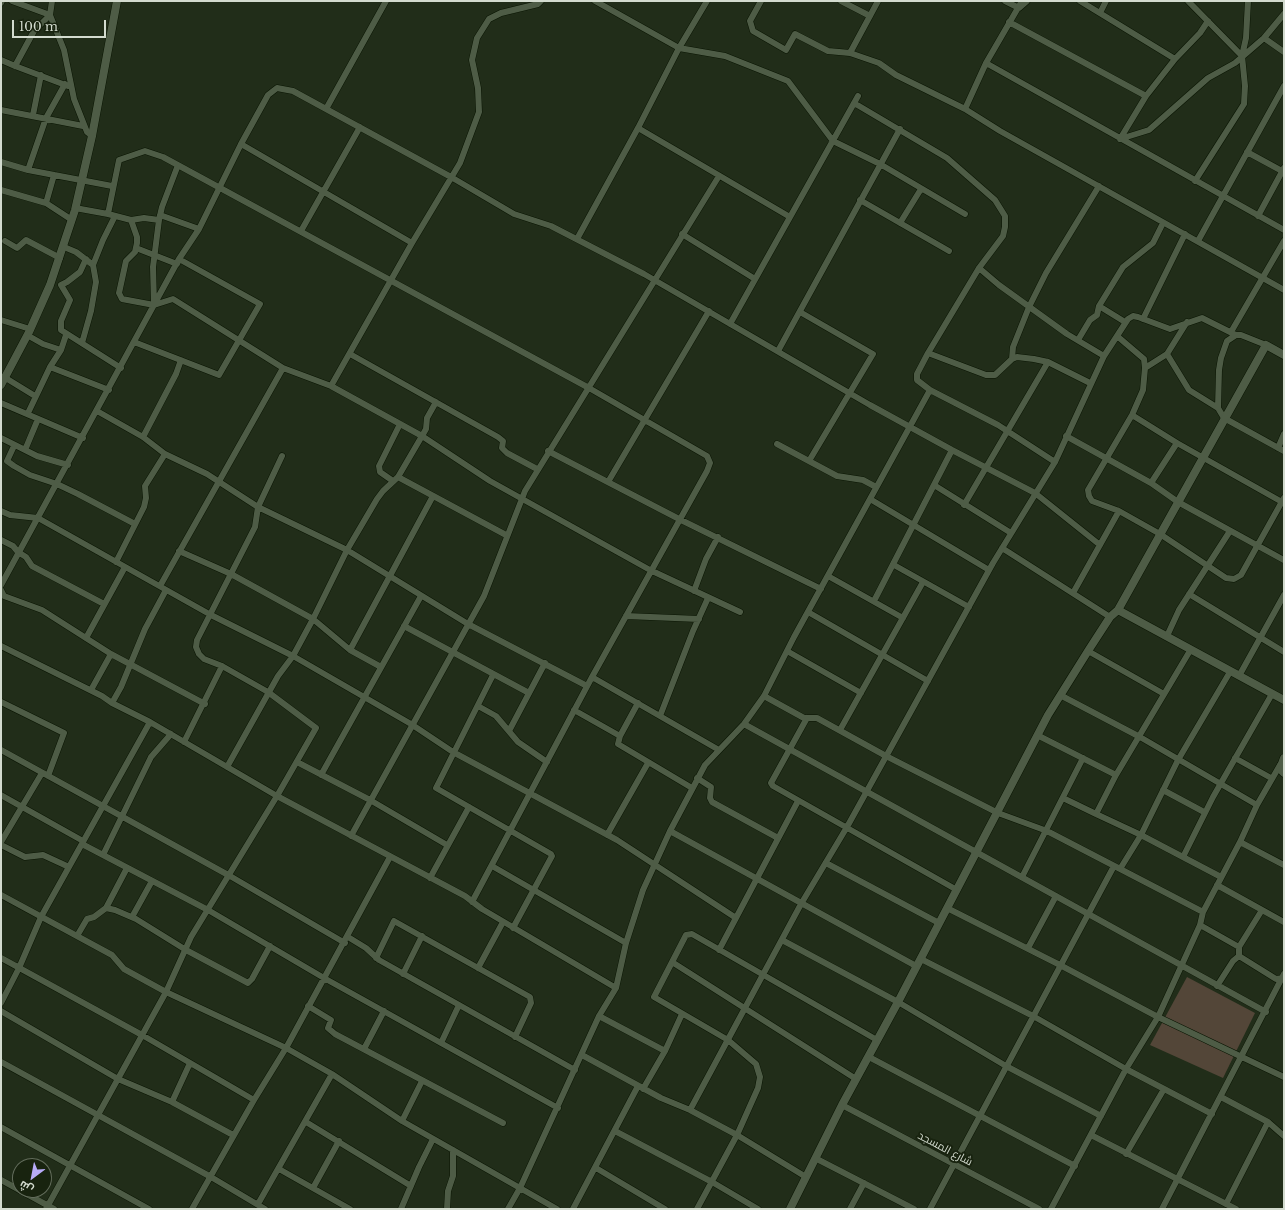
<!DOCTYPE html>
<meta charset="utf-8">
<style>
body{margin:0}
#map{position:relative;width:1285px;height:1210px;overflow:hidden;background:#212d19;font-family:"Libre Baskerville",Cairo,serif}
canvas{display:block}
.frame{position:absolute;inset:0;border:2px solid #d3dbcf;pointer-events:none}
.north{position:absolute;left:12px;top:1158px;width:40px;height:40px;box-sizing:border-box;background:#18230f;border:1px solid #636d5c;border-radius:50%;rotate:212deg;font-size:11px;font-weight:700;line-height:16px;text-align:center;color:#d3dbcf}
.north::after{content:'';display:block;margin:auto;width:14px;height:18px;background:#b7abf7;clip-path:polygon(50% 0,100% 100%,50% 72%,0 100%)}
.scale{position:absolute;left:12px;top:20px;width:94px;height:18px;box-sizing:border-box;border:2px solid #d3dbcf;border-top:0;padding-left:5px;font-size:12px;line-height:14px;white-space:nowrap;color:#d3dbcf;-webkit-text-stroke:3px #18230f;paint-order:stroke}
</style>
<div id="map">
<canvas width="1285" height="1210"></canvas>
<div class="frame"></div>
<div class="north">ش</div>
<div class="scale">100 m</div>
</div>
<script>
const context = document.querySelector('canvas').getContext('2d');
context.lineJoin = 'round';
function fill(path, color) { context.fillStyle = color; context.fill(path, 'evenodd'); }
const shape = rows => new Path2D(rows.map(r => 'M' + r).join(''));
function strokePath(path, color, width, dash) { context.strokeStyle = color; context.lineWidth = width; context.lineCap = dash ? 'butt' : 'round'; context.setLineDash(dash || []); context.stroke(path); }
function drawText(font, color, halo, rows, align = 'center') {
  context.font = font + ' "Libre Baskerville",Cairo,serif'; context.lineWidth = 4; context.setLineDash([]); context.textBaseline = 'middle'; context.strokeStyle = halo; context.fillStyle = color; for (const [text, x, y, turn = 0] of rows) {
    context.save(); context.translate(x, y); context.rotate((+turn || 0) * Math.PI / 180); context.textAlign = isNaN(turn) ? turn : align; if (halo) context.strokeText(text, 0, 0); context.fillText(text, 0, 0); context.restore();
  }
}
const green = shape([
 [1187,977,1255,1013,1223,1078,1150,1045]
]);
const minor = shape([
 [12,1,50,15],
 [52,1,50,15,64,50,74,99,87,132,92,136],
 [595,1,679,48,725,56,788,81,833,141,880,164,965,214],
 [761,1,750,21,753,31,786,50,795,34,828,51,850,53,879,63,896,75,965,109,1000,131,1284,290],
 [841,1,870,16],
 [1005,1,1019,8,1027,1],
 [1080,1,1175,59],
 [1188,1,1242,56],
 [1,3,2,1],
 [1100,13,1106,1],
 [1009,22,1146,96,1120,139],
 [1264,38,1284,52],
 [850,53,878,1],
 [1,60,15,66,68,86],
 [986,63,1284,230],
 [15,66,34,31,50,15],
 [1146,96,1175,59,1200,33,1208,21],
 [854,103,947,158,995,200,1005,216,1005,227,1003,236,979,268,928,353,917,374,917,380,930,390,998,425,1055,462],
 [326,109,386,1],
 [965,109,986,63,1022,1],
 [1,110,83,126],
 [33,115,41,75],
 [638,128,790,217],
 [1120,139,1149,130,1208,78,1235,63,1264,38,1284,14],
 [241,144,412,243],
 [1247,152,1284,172],
 [1,162,28,170,112,186],
 [28,170,46,118,65,84],
 [1195,181,1244,104,1245,86,1242,56,1246,38,1248,1],
 [1,190,46,203,72,220],
 [860,200,949,251],
 [46,203,54,175],
 [75,208,108,214,131,220,144,218,159,220],
 [108,214,119,160,145,151,163,157,589,388,707,456,710,463,707,471,592,677,472,902],
 [160,215,199,229],
 [1258,216,1284,168],
 [131,220,137,237,137,243,135,252,126,261,119,293,122,299,154,305,173,299,283,368,331,386,422,436,490,481,650,570,740,612],
 [900,223,921,189],
 [301,231,360,127],
 [682,234,755,279],
 [577,239,638,128,679,48,707,1],
 [5,241,17,248,26,240,60,258],
 [1198,241,1284,86],
 [64,247,76,252,93,265],
 [136,248,177,264],
 [86,259,80,272,67,282,61,285,70,300,61,321,61,330,121,368],
 [979,268,999,285,1067,334,1104,356],
 [154,303,153,267,159,220,162,207,178,165],
 [1099,306,1125,322],
 [800,312,873,354,809,461],
 [1143,319,1185,234],
 [1,320,30,329],
 [730,324,858,96],
 [1231,332,1284,241],
 [27,335,43,344,61,350],
 [1117,336,1144,359,1145,368,1143,390,1132,415,1088,490,1089,496,1092,501,1119,511,1160,534,1226,578,1234,579,1241,575,1284,498],
 [1078,340,1090,320,1097,315,1099,306,1123,267,1153,243,1163,223],
 [134,342,219,375,260,304,179,259],
 [82,343,91,311,96,282,93,265,103,240,115,216],
 [1266,345,1241,335,1236,335,1227,341,1221,358,1219,370,1218,408,1224,418,1284,451],
 [778,351,900,129],
 [928,353,986,375,995,375,1012,359,1017,357,1034,359,1048,362,1090,383],
 [350,354,498,437,503,441,502,448,507,453,537,469],
 [1167,354,1189,390,1218,408],
 [1012,359,1013,347,1029,307,1046,273,1099,186],
 [50,367,109,390],
 [1145,368,1167,354,1187,322],
 [4,377,35,396],
 [331,386,412,243,460,163,479,112,478,88,472,60,477,38,489,19,501,13,538,4,541,1],
 [1,403,83,438],
 [97,411,143,437,165,454,207,474,258,507,347,550,468,624,587,686],
 [28,413,50,367,61,350,66,335],
 [1132,415,1177,443,1282,502],
 [1066,436,1151,483,1178,502,1284,560],
 [143,437,176,374,181,360],
 [1,438,37,456,68,465],
 [777,444,837,476,863,480,876,487],
 [14,446,7,461,14,466,30,475,57,484,78,494,135,524],
 [1278,448,1284,434],
 [25,450,38,419],
 [548,451,681,520,821,589],
 [398,477,506,535],
 [393,481,380,472,379,466,400,424],
 [608,482,709,311],
 [1151,483,1177,443],
 [934,485,1011,533],
 [870,499,989,570],
 [964,505,1048,362],
 [1,511,10,515,38,518,211,615,293,656,411,724,453,752,617,840,736,918],
 [1,540,13,546,18,552,26,557,32,566,104,604],
 [1002,548,1110,617],
 [179,551,231,574,313,619,350,650,381,667],
 [116,562,144,507,146,498,145,486,165,454],
 [894,565,969,607],
 [828,576,903,618],
 [1,585,179,259,199,229,241,144,268,95,277,88,293,91,451,177,514,214,551,226,644,274,870,405,952,450,1035,493,1100,545],
 [160,586,283,368],
 [1,590,4,596,42,610,111,654,205,704],
 [694,591,706,559,718,537],
 [1073,593,1119,511],
 [1189,594,1284,652],
 [874,601,952,450],
 [808,612,928,681],
 [626,616,699,619],
 [404,626,529,693],
 [1167,636,1179,610,1230,531],
 [86,638,125,567],
 [1,646,102,696,112,703,150,722,277,796,465,896,482,909,616,988],
 [1191,649,1116,775,1096,814,1141,835,1221,877],
 [350,650,433,496],
 [787,651,861,693],
 [1088,651,1164,694],
 [493,675,436,788,551,854,552,856,513,928],
 [1239,676,1284,595],
 [592,677,719,750],
 [91,690,111,654],
 [1060,695,1140,737,1257,805],
 [764,696,804,718,817,718,886,756,998,813,1047,831,1203,912],
 [1,702,64,733,48,776],
 [112,703,121,687,145,629,166,590],
 [638,703,620,736,618,744,692,788],
 [478,706,496,716,518,742,547,762],
 [574,710,620,736],
 [660,716,693,631,708,598],
 [807,718,771,783,773,786,957,890],
 [744,724,1266,1012],
 [840,730,923,582],
 [509,731,545,663],
 [1037,735,1116,775],
 [184,742,222,666],
 [1,750,230,876,345,943],
 [1235,758,1271,778],
 [297,762,370,800,447,845],
 [227,767,278,676,293,656,313,619,347,550,377,499,383,491,398,477,422,436,426,429,427,418,436,402],
 [321,775,421,596],
 [697,778,711,787,710,798,712,802,778,838],
 [1163,790,1204,812],
 [1,795,83,841],
 [1063,798,1096,814],
 [670,831,916,966],
 [607,835,648,763],
 [351,836,484,596,525,491,719,176],
 [1,842,42,773],
 [1240,842,1284,865],
 [82,844,208,910,324,978,558,1108],
 [1,845,25,857,43,855,69,867],
 [103,855,151,757,171,734],
 [1183,857,1213,797,1272,694],
 [826,863,939,923],
 [492,866,626,943],
 [1120,869,1141,835,1178,760,1230,672],
 [1022,877,1083,758],
 [430,878,469,807],
 [1217,885,1284,922],
 [1,895,112,955,124,969,166,992,286,1048,332,1074,402,1121,557,1209],
 [106,908,127,868],
 [947,908,1060,965,1158,1017,1284,1077],
 [132,917,152,881],
 [1200,925,1239,947],
 [77,936,87,919,94,917,106,908,115,910,136,919,186,950,248,983,252,979,270,946],
 [348,937,366,948,379,960,575,1070],
 [782,940,898,1002,1006,1066,1101,1116],
 [1028,948,1056,896],
 [719,950,798,801],
 [1239,956,1276,979,1284,978],
 [1,958,142,1035,254,1100],
 [376,958,394,921,530,997,531,1003,515,1037],
 [921,959,1033,1016,1126,1069,1212,1114],
 [672,962,856,1079],
 [478,968,503,922],
 [403,974,422,936],
 [1217,986,1233,961,1239,956,1239,947,1262,910],
 [1,1003,19,968,41,917,150,722],
 [308,1006,331,1020,328,1028,335,1034,503,1123],
 [1,1011,118,1079,172,1102,233,1135],
 [599,1016,665,1051],
 [441,1043,459,1005],
 [364,1049,384,1011],
 [582,1055,661,1098,690,1110,737,1135,806,1177],
 [869,1057,1075,1166],
 [1,1062,211,1177,265,1209],
 [643,1089,665,1051,682,1014],
 [1221,1097,1268,1122,1284,1136],
 [172,1102,190,1063],
 [842,1105,1039,1209],
 [690,1110,801,904,847,827,993,563,1055,462,1104,356,1128,319,1133,316,1138,317,1170,329,1202,318,1236,335],
 [402,1121,422,1081],
 [306,1122,411,1186],
 [1,1127,149,1209],
 [615,1131,712,1182,758,1209],
 [1091,1135,1236,1209],
 [1126,1154,1164,1089],
 [815,1158,914,1209],
 [596,1168,665,1209],
 [279,1169,350,1209],
 [1,1180,54,1209],
 [313,1188,339,1141],
 [258,1204,332,1074],
 [1226,1204,1268,1122],
 [46,1209,166,992,191,937,277,796,316,728,268,692,222,666,204,659,199,654,196,647,197,640,255,527,258,507,282,456],
 [192,1209,254,1100,286,1048,390,857],
 [401,1209,419,1167,433,1139],
 [447,1209,448,1191,453,1176,453,1150],
 [508,1209,520,1188,599,1016,616,988,626,943,643,890,670,831,705,765,744,724,764,696,794,637,930,390],
 [573,1209,638,1086],
 [697,1209,737,1135,758,1088,760,1077,756,1064,728,1040,654,997,686,935,692,934,877,1040],
 [850,1209,864,1183],
 [930,1209,1114,866],
 [1051,1209,1126,1069,1158,1017,1200,925,1203,912,1240,842,1257,805,1280,765],
 [1162,1209,1284,974]
]);
const tertiary = shape([
 [1,385,29,332,50,285,75,210,92,136,117,1],
 [1118,610,1284,700],
 [1284,758,1280,769,1284,773],
 [790,1209,842,1105,898,1002,1048,715,1088,651,1110,617,1118,610,1266,345,1284,355]
]);
const streetNames = [
 ["شارع المسجد",945,1149,28]
];
fill(green, '#534638');
strokePath(minor, '#0a1503', 7);
strokePath(tertiary, '#0a1503', 9);
strokePath(minor, '#4e5c46', 6);
strokePath(tertiary, '#4e5c46', 8);
drawText('11px', '#d3dbcf', '#18230f', streetNames);
</script>
